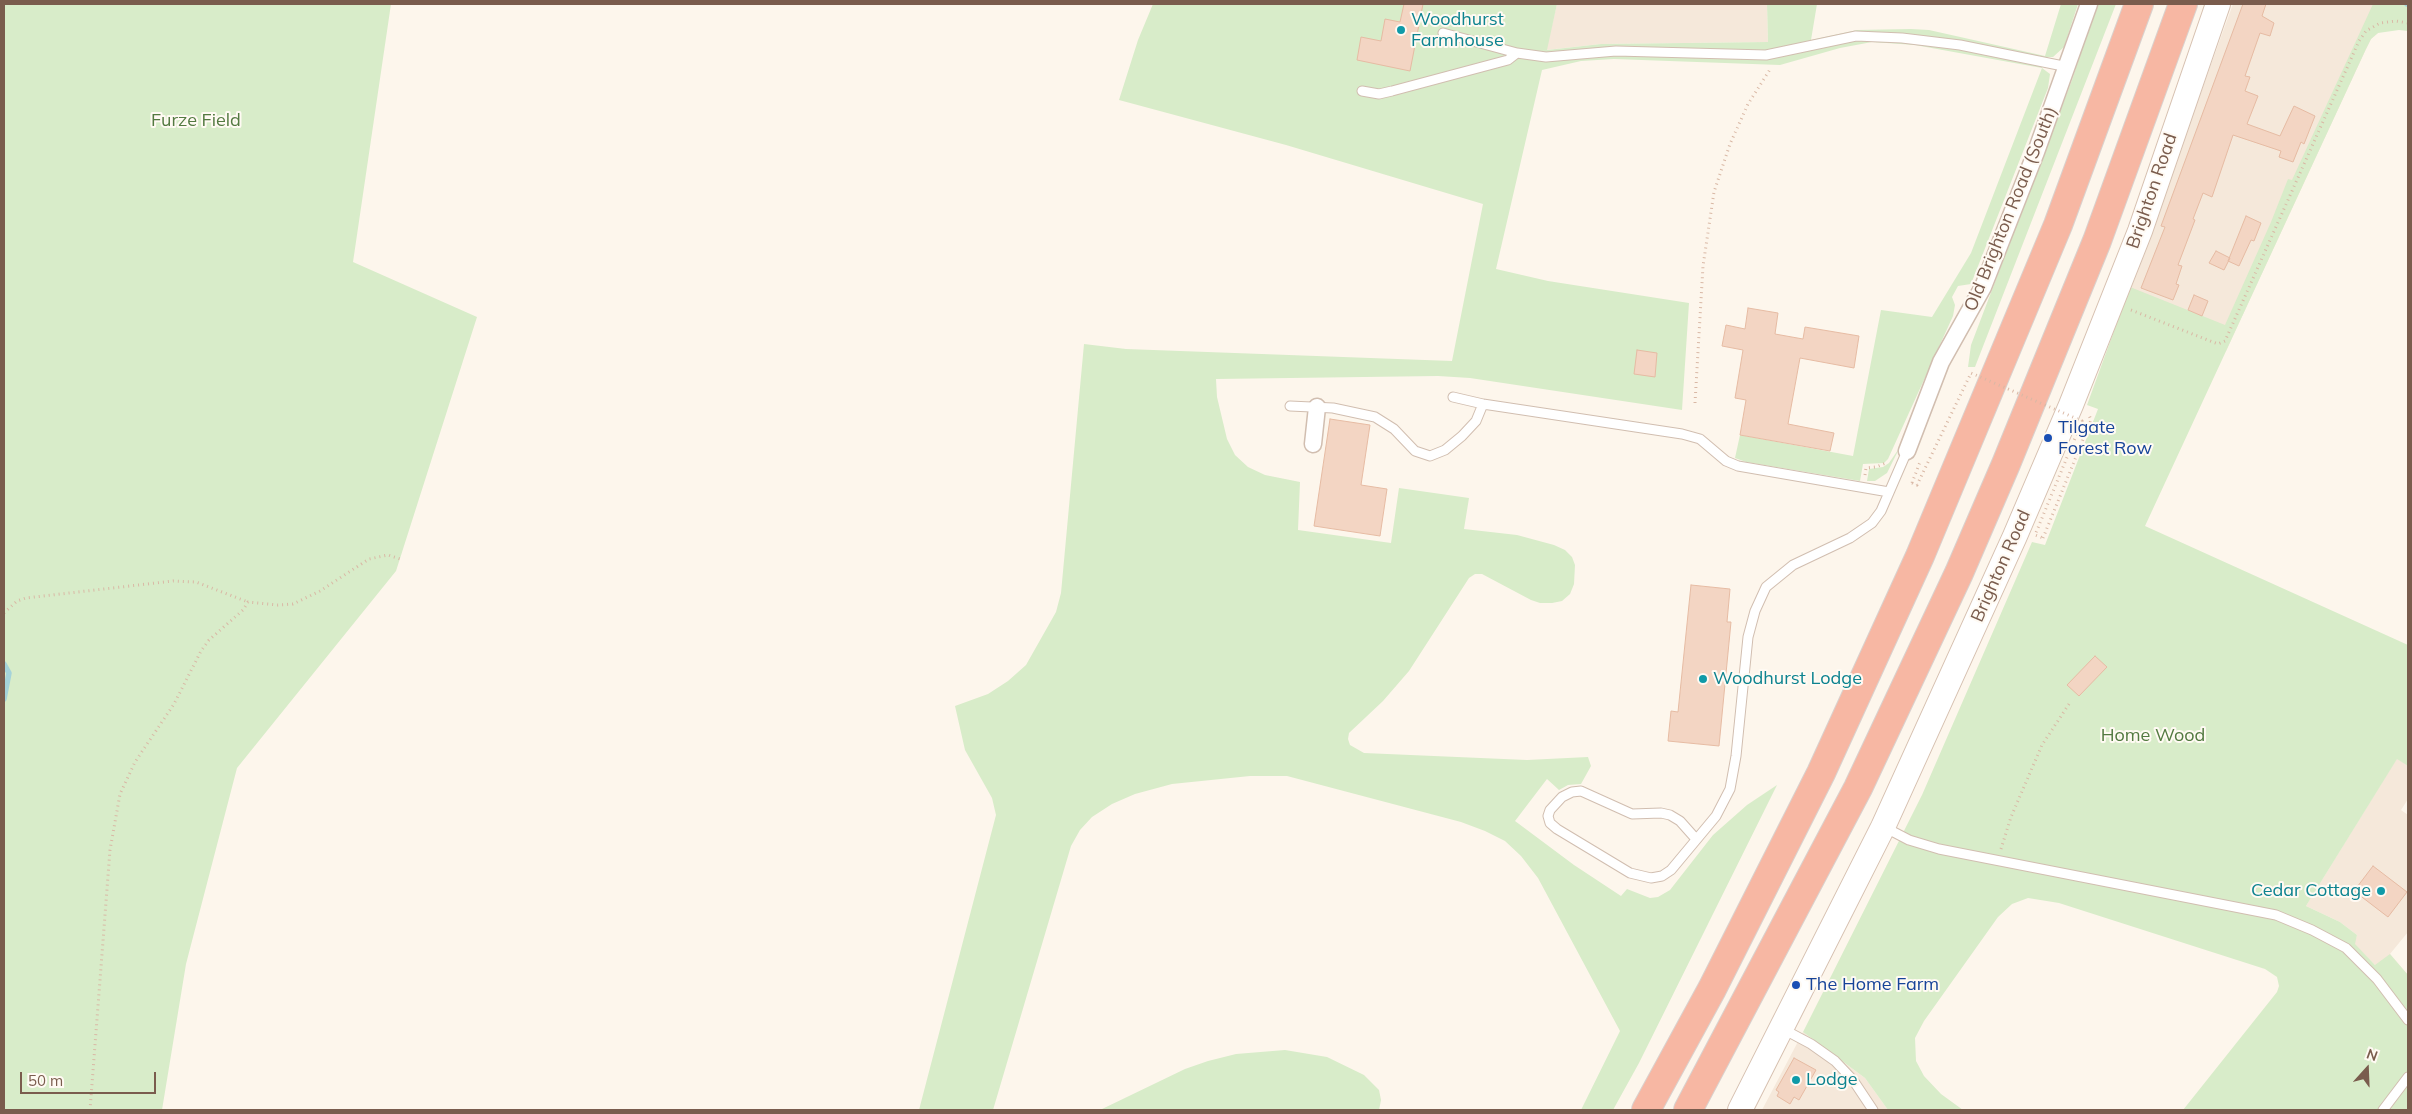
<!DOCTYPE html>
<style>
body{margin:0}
#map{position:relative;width:2412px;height:1114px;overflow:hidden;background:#fdf6ec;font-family:Mulish,sans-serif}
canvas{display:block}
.frame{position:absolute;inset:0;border:5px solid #7a5c4d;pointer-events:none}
.north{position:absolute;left:2342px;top:1044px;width:50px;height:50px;-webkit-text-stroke:4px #fffaf3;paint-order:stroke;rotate:20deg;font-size:14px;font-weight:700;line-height:20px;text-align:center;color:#7a5c4d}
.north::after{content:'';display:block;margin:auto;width:18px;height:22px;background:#7a5c4d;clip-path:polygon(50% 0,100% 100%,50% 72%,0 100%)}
.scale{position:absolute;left:20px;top:1072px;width:136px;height:22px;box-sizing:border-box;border:2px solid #7a5c4d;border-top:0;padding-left:6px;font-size:15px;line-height:18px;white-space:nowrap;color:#7a5c4d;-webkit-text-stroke:4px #fffaf3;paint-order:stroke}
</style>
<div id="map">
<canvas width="2412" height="1114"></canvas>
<div class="frame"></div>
<div class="north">N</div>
<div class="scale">50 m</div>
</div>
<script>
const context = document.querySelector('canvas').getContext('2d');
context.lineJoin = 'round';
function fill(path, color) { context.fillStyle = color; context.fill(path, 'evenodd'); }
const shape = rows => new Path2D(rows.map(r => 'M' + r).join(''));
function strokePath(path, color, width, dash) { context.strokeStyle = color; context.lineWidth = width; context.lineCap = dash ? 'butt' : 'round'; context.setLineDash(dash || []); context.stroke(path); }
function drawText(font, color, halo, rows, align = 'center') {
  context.font = font + ' Mulish,sans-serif'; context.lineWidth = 4; context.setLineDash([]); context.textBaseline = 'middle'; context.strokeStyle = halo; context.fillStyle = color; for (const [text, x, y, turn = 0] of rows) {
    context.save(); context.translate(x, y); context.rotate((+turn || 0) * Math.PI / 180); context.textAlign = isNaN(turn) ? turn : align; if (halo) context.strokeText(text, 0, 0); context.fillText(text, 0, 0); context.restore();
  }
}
const residential = shape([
 [1557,4,1767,4,1768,42,1601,44,1546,50],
 [2233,4,2387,4,2378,33,2371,39,2366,49,2226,351,2130,287],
 [2397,758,2408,766,2408,799,2401,810,2408,815,2408,932,2390,954,2408,975,2408,1016,2375,965,2354,944,2357,935,2340,922,2306,906],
 [1803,1032,1865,1078,1888,1110,1762,1110]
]);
const green = shape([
 [4,4,391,4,353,262,477,317,396,571,237,768,186,964,162,1110,4,1110],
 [1153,4,1557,4,1547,50,1601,44,1768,42,1767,4,1817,4,1811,40,1857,30,1911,29,1929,30,2045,56,2061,4,2078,4,2064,47,2053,57,2045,57,2042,68,2050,74,2048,88,1971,284,1958,286,1952,297,1955,305,1953,316,1888,459,1884,463,1863,464,1860,481,1746,462,1735,458,1740,435,1853,456,1881,310,1932,317,1971,253,2042,68,1915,45,1872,42,1840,48,1780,65,1614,59,1581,61,1542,70,1496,269,1548,281,1689,303,1682,410,1470,378,1438,376,1216,379,1217,397,1227,439,1235,455,1248,467,1265,475,1300,482,1298,530,1391,543,1399,488,1469,498,1464,529,1517,535,1554,545,1565,550,1572,557,1575,565,1574,584,1570,594,1562,601,1552,603,1540,603,1531,600,1482,574,1475,574,1469,578,1409,671,1383,701,1349,733,1348,739,1350,745,1364,753,1527,760,1588,757,1591,766,1581,784,1568,785,1559,790,1547,779,1515,821,1574,865,1621,896,1627,889,1650,898,1658,897,1670,890,1713,835,1747,805,1777,785,1639,1063,1613,1110,1581,1110,1620,1031,1538,878,1521,856,1505,841,1485,831,1461,822,1287,776,1250,776,1172,784,1135,794,1112,804,1092,817,1080,830,1071,846,993,1110,919,1110,996,815,992,798,965,750,955,706,988,694,1008,681,1026,665,1056,612,1061,593,1084,344,1126,349,1452,361,1483,204,1286,145,1119,100,1138,40],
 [2097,4,2116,4,1975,367,1968,367,1971,345,2072,80],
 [2373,4,2408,4,2408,31,2399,30,2378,33,2371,39,2366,49,2145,526,2408,645,2408,766,2397,759,2306,906,2340,922,2357,935,2355,944,2375,965,2390,954,2408,975,2408,1110,2183,1110,2277,992,2279,986,2277,977,2265,969,2059,903,2028,898,2012,904,1998,917,1924,1021,1915,1038,1916,1061,1924,1076,1941,1094,1963,1110,1888,1110,1865,1078,1803,1032,1922,795,2032,542,2045,545,2098,409,2087,405,2130,287,2225,325,2271,222,2288,179,2292,180],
 [1900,447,1887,473,1875,481,1867,481,1869,469,1883,467,1889,463],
 [1285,1050,1327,1057,1364,1075,1379,1090,1381,1100,1379,1110,1100,1110,1185,1069,1208,1061,1236,1054]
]);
const stream = shape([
 [2407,4,2408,4],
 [4,664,9,673,4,699]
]);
const building = shape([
 [1404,4,1423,4,1410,71,1357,60,1361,37,1381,41,1385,19,1400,22,1404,4],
 [2243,4,2266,4,2262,16,2274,23,2270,36,2260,33,2245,76,2250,77,2245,91,2258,96,2247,124,2280,136,2294,106,2315,116,2304,144,2301,142,2293,162,2279,157,2281,151,2233,135,2212,197,2203,193,2193,219,2195,220,2178,265,2182,266,2176,284,2179,285,2173,300,2141,288,2165,227,2161,226,2243,4],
 [2246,216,2261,223,2254,241,2251,240,2239,266,2228,261,2246,216],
 [2216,251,2230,258,2224,270,2209,263,2216,251],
 [2194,295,2208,301,2202,316,2188,310,2194,295],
 [1748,308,1778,313,1775,334,1803,339,1805,327,1859,336,1854,368,1800,358,1788,424,1834,433,1830,451,1740,435,1746,400,1735,398,1743,350,1722,346,1726,325,1745,329,1748,308],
 [1637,350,1657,353,1655,377,1634,374,1637,350],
 [1330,419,1370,425,1361,485,1387,489,1380,536,1314,526,1330,419],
 [1691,585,1730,589,1727,622,1731,622,1719,746,1668,741,1671,711,1678,712,1691,585],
 [2095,656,2107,667,2079,696,2067,685,2095,656],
 [2373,866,2407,892,2388,917,2354,891,2373,866],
 [1794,1058,1816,1070,1799,1100,1794,1097,1790,1104,1777,1096,1779,1092,1776,1090,1794,1058]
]);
const path = shape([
 [2131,310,2218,344,2225,341,2359,41,2366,31,2380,23,2396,21,2408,23],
 [1695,403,1703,266,1714,192,1730,144,1748,104,1771,68],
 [1865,475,1866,468,1876,467,1886,463],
 [1912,483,1920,462],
 [2043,538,2091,420,2089,415],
 [4,613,17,601,26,598,173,581,196,582,248,602],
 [2001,849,2011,817,2042,745,2071,701],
 [90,1110,110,850,120,794,135,762,174,704,201,651,209,640,243,610,248,602,278,605,293,604,320,591,369,559,388,555,400,559]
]);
const lane = shape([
 [1443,33,1517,53],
 [1362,91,1379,94,1392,91,1508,60,1517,53,1546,57,1616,51,1766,55,1856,36,1902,38,1960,45,2068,67],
 [1453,397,1483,404,1682,434,1700,439,1726,461,1738,466,1889,492],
 [1290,406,1333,408,1375,417,1394,429,1415,451,1430,456,1445,450,1462,436,1476,421,1483,404],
 [1884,827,1909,840,1939,849,2276,915,2312,930,2346,948,2377,979,2408,1020],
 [1696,839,1680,821,1670,815,1661,813,1632,814,1581,791,1572,792,1562,797,1550,810,1548,816,1550,823,1557,829,1630,873,1651,878,1662,876,1671,870,1716,816,1730,789,1736,756,1748,637,1755,611,1766,587,1793,565,1850,538,1872,523,1881,511,1907,451],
 [1781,1028,1811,1044,1835,1061,1853,1080,1873,1110],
 [2383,1110,2408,1077]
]);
const street = shape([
 [1313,444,1317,407],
 [1907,451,1941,362,1983,287,2036,152,2089,4]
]);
const secondary = shape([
 [1740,1110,1883,827,2015,536,2071,405,2140,231,2218,4]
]);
const highway = shape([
 [1646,1110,1712,989,1821,773,1920,556,2058,225,2139,4],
 [1688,1110,1858,788,1959,573,2006,464,2097,241,2183,4]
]);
const pathBridge = shape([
 [1912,483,1917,485,1971,373,2082,421,2035,535,2043,538]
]);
const markers = [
 [1401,30,5,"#0f9aa8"],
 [2048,438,5,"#1a4fb4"],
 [1703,679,5,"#0f9aa8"],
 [2381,891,5,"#0f9aa8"],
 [1796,985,5,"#1a4fb4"],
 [1796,1080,5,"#0f9aa8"]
];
const cultureNames = [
 ["Woodhurst",1411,20],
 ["Farmhouse",1411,41],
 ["Woodhurst Lodge",1713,679],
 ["Cedar Cottage",2371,891,"right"],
 ["Lodge",1806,1080]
];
const parkNames = [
 ["Furze Field",196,121],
 ["Home Wood",2153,736]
];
const streetNames = [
 ["Brighton Road",2152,191,-71],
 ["Old Brighton Road (South)",2011,209,-68],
 ["Brighton Road",2001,566,-66]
];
const transitNames = [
 ["Tilgate",2058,428],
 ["Forest Row",2058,449],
 ["The Home Farm",1806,985]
];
fill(residential, '#f5e8da');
fill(green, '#d8ecc9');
strokePath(stream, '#a5d3da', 5.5);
fill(building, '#f3d5c3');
strokePath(building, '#e6bba3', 1);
strokePath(lane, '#d1beb0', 11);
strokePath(street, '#d1beb0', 19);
strokePath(secondary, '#d6c0b0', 26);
strokePath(highway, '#dad1cd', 30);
strokePath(path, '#d9b8a5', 3, [1, 4]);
strokePath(lane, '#fff', 9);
strokePath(street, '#fff', 16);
strokePath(secondary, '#fff', 24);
strokePath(highway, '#f7b7a3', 28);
strokePath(pathBridge, '#d9b8a5', 3, [1, 4]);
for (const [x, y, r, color] of markers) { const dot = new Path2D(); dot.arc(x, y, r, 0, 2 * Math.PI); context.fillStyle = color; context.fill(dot); strokePath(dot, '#fffaf3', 2); }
drawText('18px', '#0d838f', '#fffaf3', cultureNames, 'left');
drawText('18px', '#537a41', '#fffaf3', parkNames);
drawText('18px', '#7a5c4d', '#fffaf3', streetNames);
drawText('18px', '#164399', '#fffaf3', transitNames, 'left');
</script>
